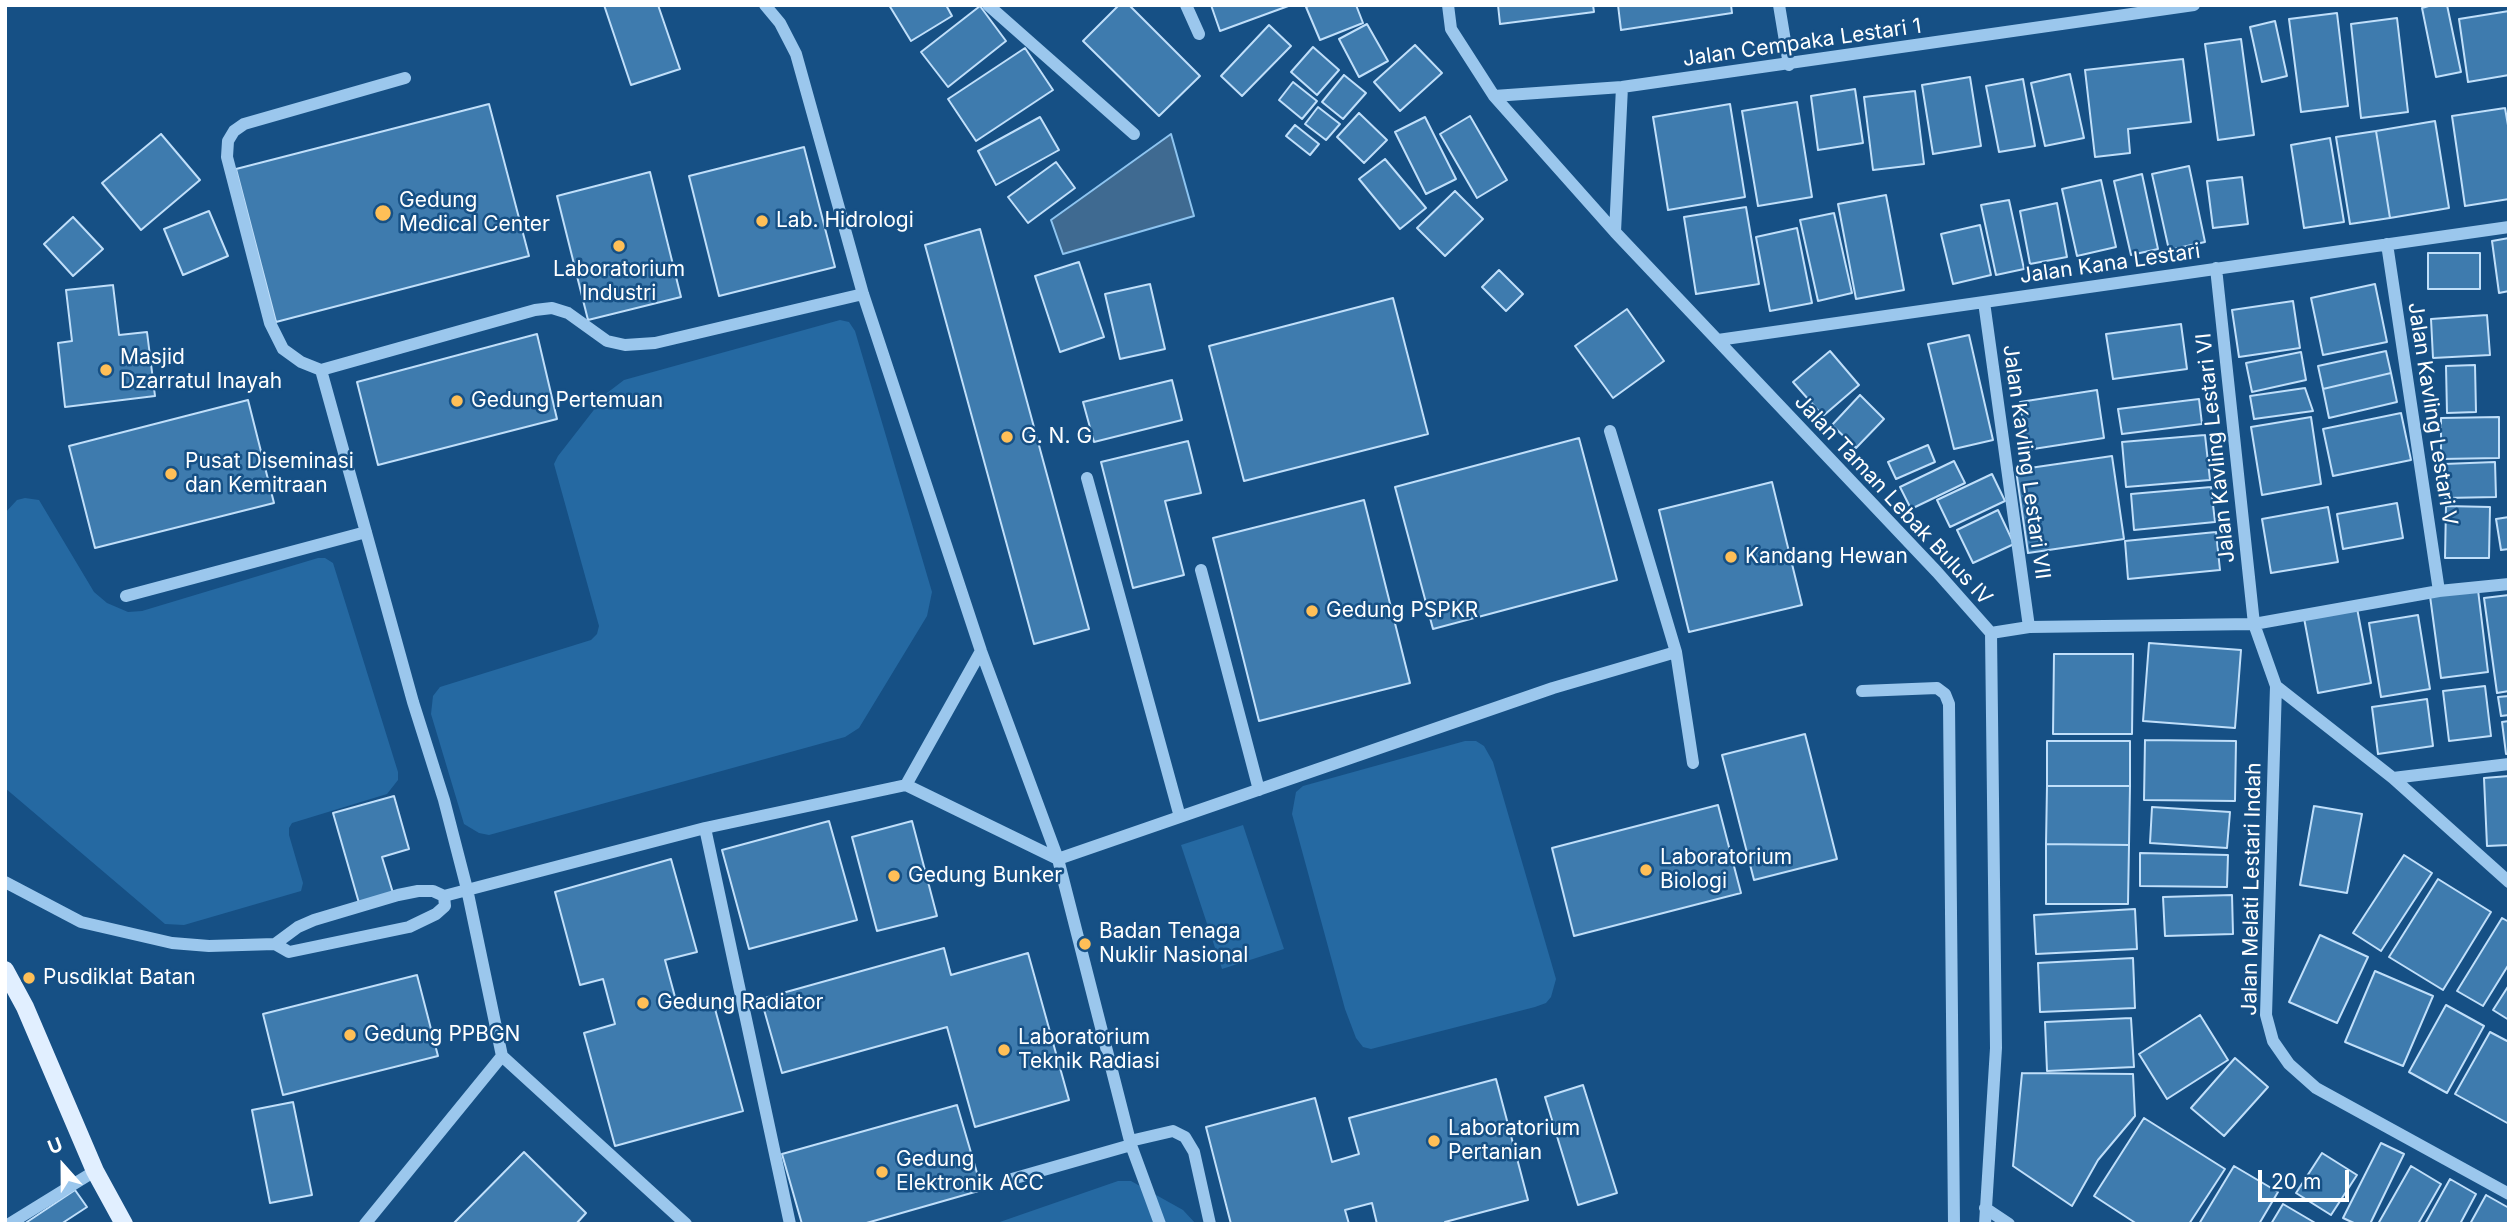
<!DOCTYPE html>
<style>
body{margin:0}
#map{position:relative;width:2514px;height:1229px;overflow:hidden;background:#165085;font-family:Inter,sans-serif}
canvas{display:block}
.frame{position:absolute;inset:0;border:7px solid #fff;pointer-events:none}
.north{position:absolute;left:28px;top:1131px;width:70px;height:70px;-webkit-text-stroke:5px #165085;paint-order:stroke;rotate:339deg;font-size:19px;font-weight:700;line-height:28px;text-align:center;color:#fff}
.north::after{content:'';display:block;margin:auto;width:24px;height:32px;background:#fff;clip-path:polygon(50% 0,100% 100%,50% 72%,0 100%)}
.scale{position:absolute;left:2258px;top:1170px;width:91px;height:32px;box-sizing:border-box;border:4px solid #fff;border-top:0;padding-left:9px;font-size:21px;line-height:24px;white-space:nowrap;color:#fff;-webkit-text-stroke:5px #165085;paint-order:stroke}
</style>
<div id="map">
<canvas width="2514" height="1229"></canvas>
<div class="frame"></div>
<div class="north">U</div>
<div class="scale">20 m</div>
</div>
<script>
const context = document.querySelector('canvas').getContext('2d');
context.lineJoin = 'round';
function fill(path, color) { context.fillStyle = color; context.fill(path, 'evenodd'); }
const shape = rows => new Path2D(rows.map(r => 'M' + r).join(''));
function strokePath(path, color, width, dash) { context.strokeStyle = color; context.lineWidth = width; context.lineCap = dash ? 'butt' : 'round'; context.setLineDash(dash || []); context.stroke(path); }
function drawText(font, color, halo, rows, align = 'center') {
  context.font = font + ' Inter,sans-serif'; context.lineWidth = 5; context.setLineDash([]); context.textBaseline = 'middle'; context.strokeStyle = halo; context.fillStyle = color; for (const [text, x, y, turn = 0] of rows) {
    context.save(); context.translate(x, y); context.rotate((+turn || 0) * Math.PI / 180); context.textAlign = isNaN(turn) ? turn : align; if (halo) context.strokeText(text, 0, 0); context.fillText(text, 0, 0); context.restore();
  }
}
const green = shape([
 [840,320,849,322,855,331,932,592,927,616,859,728,845,737,489,835,479,833,464,824,431,714,433,696,440,687,591,640,597,634,599,626,554,464,558,456,607,393,624,380],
 [25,498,39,500,94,592,107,603,128,612,142,611,318,558,325,558,333,563,398,772,398,780,387,794,292,823,289,828,289,835,303,883,301,891,184,925,165,924,5,788,5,513,17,500],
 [1465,741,1476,741,1484,746,1493,762,1556,979,1551,997,1546,1003,1535,1007,1371,1049,1363,1047,1356,1038,1345,1009,1292,814,1296,792,1303,786],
 [1243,825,1284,949,1222,969,1181,845],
 [1118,1181,1131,1181,1183,1210,1196,1224,994,1224]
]);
const water = shape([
 [1171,134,1194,216,1063,254,1051,220,1171,134]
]);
const building = shape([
 [604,5,658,5,680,69,631,85,604,5],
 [889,5,946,5,952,16,911,41,889,5],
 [1119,5,1129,5,1200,76,1159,116,1083,41,1119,5],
 [1211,5,1291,5,1220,31,1211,5],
 [1311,5,1356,5,1363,23,1320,40,1306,7,1311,5],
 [1498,5,1593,5,1594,12,1500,24,1498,5],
 [1618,5,1731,5,1732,13,1621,30,1618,5],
 [2432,5,2447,5,2461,72,2436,77,2422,8,2432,5],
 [980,6,1006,41,948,87,921,52,980,6],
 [2509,11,2509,75,2468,82,2459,19,2509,11],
 [2337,13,2348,106,2301,112,2289,19,2337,13],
 [2397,18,2408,112,2361,118,2351,24,2397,18],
 [2275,21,2287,76,2262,82,2250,27,2275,21],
 [1367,24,1388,61,1359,77,1339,39,1367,24],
 [1269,25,1291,46,1242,96,1221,76,1269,25],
 [2241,39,2254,135,2218,140,2205,44,2241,39],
 [1415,45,1442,73,1400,111,1374,82,1415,45],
 [1313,47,1339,70,1317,95,1291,72,1313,47],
 [1025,48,1053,90,976,141,948,99,1025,48],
 [2183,59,2191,122,2128,129,2130,153,2095,157,2085,70,2183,59],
 [2070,74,2084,138,2045,146,2031,83,2070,74],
 [1344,75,1366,93,1343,119,1322,102,1344,75],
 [1970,77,1981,146,1933,154,1922,85,1970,77],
 [2023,79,2035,146,1999,152,1986,86,2023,79],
 [1293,82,1317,101,1302,119,1279,100,1293,82],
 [1855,89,1863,143,1818,150,1811,96,1855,89],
 [1915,91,1924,164,1873,170,1864,97,1915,91],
 [1797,102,1812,197,1758,206,1742,111,1797,102],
 [489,104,529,256,276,322,236,169,489,104],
 [1730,104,1745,197,1668,210,1653,117,1730,104],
 [1318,107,1340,124,1326,140,1305,124,1318,107],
 [2505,108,2509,131,2509,199,2465,206,2452,116,2505,108],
 [1359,113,1387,140,1364,163,1337,137,1359,113],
 [1470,116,1507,180,1477,198,1440,134,1470,116],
 [1040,117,1059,150,996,185,978,151,1040,117],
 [1425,117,1456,179,1426,194,1395,132,1425,117],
 [2435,121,2449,208,2390,218,2376,131,2435,121],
 [1295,125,1319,144,1310,155,1286,136,1295,125],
 [2376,131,2390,218,2350,224,2336,137,2376,131],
 [161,134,200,180,141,230,102,183,161,134],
 [2330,138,2344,222,2304,228,2291,145,2330,138],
 [804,147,835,267,719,296,689,176,804,147],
 [1385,159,1426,208,1400,229,1359,179,1385,159],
 [1056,162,1075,188,1028,223,1008,197,1056,162],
 [2189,166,2205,242,2169,250,2152,174,2189,166],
 [650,172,681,297,588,320,557,196,650,172],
 [2142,174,2158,249,2131,255,2114,181,2142,174],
 [2242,177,2248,224,2213,228,2207,181,2242,177],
 [2101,180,2116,247,2077,256,2062,189,2101,180],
 [1455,191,1483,219,1445,256,1417,228,1455,191],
 [1886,195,1904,290,1856,299,1838,204,1886,195],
 [2009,200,2024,269,1996,275,1981,205,2009,200],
 [2057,203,2067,257,2030,264,2020,211,2057,203],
 [1746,207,1759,284,1696,294,1684,217,1746,207],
 [209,211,228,256,183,275,164,229,209,211],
 [1834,213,1852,293,1818,301,1800,220,1834,213],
 [73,217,103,249,73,276,44,244,73,217],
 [1980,225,1991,275,1953,284,1941,234,1980,225],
 [1797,228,1812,303,1770,311,1756,237,1797,228],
 [980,229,1089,629,1034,644,925,245,980,229],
 [2509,238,2509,291,2499,293,2492,241,2509,238],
 [2428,253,2480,253,2480,289,2428,289,2428,253],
 [1079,262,1104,337,1060,352,1035,276,1079,262],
 [1499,270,1523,294,1506,311,1482,287,1499,270],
 [1150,284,1165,349,1120,359,1105,294,1150,284],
 [2375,284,2387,342,2323,355,2311,298,2375,284],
 [113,285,119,335,147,332,155,396,65,407,58,343,72,341,66,290,113,285],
 [1393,298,1428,434,1244,481,1209,346,1393,298],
 [2293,301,2300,348,2239,357,2232,310,2293,301],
 [1627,309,1664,361,1613,398,1575,346,1627,309],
 [2487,315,2490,355,2433,358,2431,319,2487,315],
 [2181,324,2187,369,2113,379,2106,334,2181,324],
 [537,334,557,419,378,465,357,382,537,334],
 [1969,335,1993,440,1954,449,1928,344,1969,335],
 [1830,351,1859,385,1823,416,1793,382,1830,351],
 [2386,351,2391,373,2323,389,2318,366,2386,351],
 [2301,352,2306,380,2252,392,2246,363,2301,352],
 [2475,365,2476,412,2447,413,2446,366,2475,365],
 [2391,373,2397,402,2329,418,2323,389,2391,373],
 [1172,380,1182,420,1094,442,1083,402,1172,380],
 [2305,388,2313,411,2254,419,2250,396,2305,388],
 [2097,390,2104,438,2027,450,2020,402,2097,390],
 [1860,395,1884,419,1856,448,1832,425,1860,395],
 [2199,399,2202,424,2122,434,2118,409,2199,399],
 [248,400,274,503,95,548,69,446,248,400],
 [2401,413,2411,460,2333,476,2323,429,2401,413],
 [2311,417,2321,484,2262,495,2251,427,2311,417],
 [2499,417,2499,458,2441,459,2441,418,2499,417],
 [2205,435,2210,480,2126,487,2122,442,2205,435],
 [1579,438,1617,580,1433,629,1395,487,1579,438],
 [1188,441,1201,493,1165,501,1184,575,1133,588,1101,462,1188,441],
 [1928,445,1935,462,1896,479,1888,462,1928,445],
 [2112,456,2124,539,2028,553,2016,470,2112,456],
 [1954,461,1965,483,1911,509,1900,487,1954,461],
 [2495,462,2496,497,2445,498,2444,464,2495,462],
 [1992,474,2005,501,1950,527,1937,500,1992,474],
 [1772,482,1802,605,1689,632,1659,510,1772,482],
 [2211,487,2215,522,2134,530,2131,494,2211,487],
 [1364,500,1410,683,1259,721,1213,538,1364,500],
 [2397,503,2403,538,2343,549,2337,514,2397,503],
 [2446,506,2490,507,2489,558,2445,558,2446,506],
 [2328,507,2338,562,2271,573,2262,519,2328,507],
 [1998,510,2014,544,1973,563,1957,530,1998,510],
 [2509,517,2509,549,2501,550,2496,519,2509,517],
 [2216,532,2220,570,2128,579,2125,541,2216,532],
 [2478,590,2488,672,2441,678,2430,596,2478,590],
 [2509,595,2509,691,2497,693,2484,598,2509,595],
 [2357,608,2371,683,2318,693,2304,618,2357,608],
 [2418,615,2430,689,2381,697,2369,623,2418,615],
 [2149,643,2241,650,2235,728,2143,721,2149,643],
 [2054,654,2133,654,2132,734,2053,734,2054,654],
 [2485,686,2491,736,2449,741,2443,691,2485,686],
 [2509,696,2509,715,2501,716,2498,697,2509,696],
 [2427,699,2433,746,2378,754,2372,707,2427,699],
 [2509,721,2509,754,2506,754,2502,722,2509,721],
 [1805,734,1837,859,1754,880,1722,755,1805,734],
 [2145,740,2236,741,2235,801,2144,800,2145,740],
 [2047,741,2130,741,2130,786,2047,786,2047,741],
 [2509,776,2509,845,2487,846,2484,778,2509,776],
 [2047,786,2130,786,2129,845,2046,844,2047,786],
 [394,796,409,849,382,857,393,893,359,903,333,813,394,796],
 [1718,805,1741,893,1574,936,1552,848,1718,805],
 [2314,806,2362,814,2347,893,2300,885,2314,806],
 [2152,807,2230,812,2227,848,2150,843,2152,807],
 [829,821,857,920,749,949,722,850,829,821],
 [912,821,937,916,877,931,852,837,912,821],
 [2046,844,2129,845,2128,904,2046,904,2046,844],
 [2140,853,2228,855,2227,887,2140,886,2140,853],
 [2404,855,2432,873,2381,951,2353,933,2404,855],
 [671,859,697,952,665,960,678,1008,712,998,743,1111,615,1146,584,1033,615,1024,603,979,580,985,555,892,671,859],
 [2438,879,2491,912,2443,990,2389,957,2438,879],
 [2232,895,2233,934,2165,936,2163,897,2232,895],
 [2135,909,2137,949,2036,954,2034,915,2135,909],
 [2502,918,2509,922,2509,964,2483,1006,2457,991,2502,918],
 [2320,935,2368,957,2337,1023,2289,1002,2320,935],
 [944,948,951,975,1028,953,1069,1100,975,1127,947,1027,782,1073,761,999,944,948],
 [2133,958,2135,1008,2040,1012,2038,963,2133,958],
 [2375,971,2433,996,2403,1066,2345,1042,2375,971],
 [417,975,438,1056,283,1095,263,1014,417,975],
 [2509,985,2509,1020,2493,1010,2509,985],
 [2446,1005,2484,1026,2447,1093,2409,1072,2446,1005],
 [2200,1015,2228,1060,2167,1099,2139,1054,2200,1015],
 [2131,1018,2134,1067,2047,1071,2045,1022,2131,1018],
 [2490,1032,2509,1042,2509,1124,2455,1094,2490,1032],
 [2235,1058,2268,1087,2224,1136,2191,1108,2235,1058],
 [2022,1073,2133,1074,2135,1116,2098,1160,2072,1206,2013,1166,2022,1073],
 [1496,1079,1528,1200,1445,1222,1445,1224,1377,1224,1372,1203,1345,1210,1349,1224,1231,1224,1206,1127,1315,1098,1332,1162,1359,1154,1349,1118,1496,1079],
 [1583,1085,1617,1193,1578,1205,1545,1097,1583,1085],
 [293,1102,312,1195,270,1203,252,1110,293,1102],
 [957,1105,982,1190,863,1224,802,1224,782,1154,957,1105],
 [2144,1118,2225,1169,2189,1224,2137,1224,2094,1196,2144,1118],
 [2381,1143,2404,1154,2370,1224,2356,1224,2343,1218,2381,1143],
 [524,1152,586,1213,576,1224,453,1224,524,1152],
 [2322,1153,2357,1175,2331,1215,2296,1193,2322,1153],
 [2234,1166,2278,1192,2259,1224,2199,1224,2234,1166],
 [2411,1166,2441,1184,2418,1224,2378,1224,2411,1166],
 [2450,1179,2476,1194,2460,1224,2425,1224,2450,1179],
 [75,1190,87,1207,61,1224,24,1224,75,1190],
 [2486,1195,2509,1208,2509,1224,2470,1224,2486,1195],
 [2283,1204,2317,1224,2271,1224,2283,1204]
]);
const minor = shape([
 [765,5,780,23,796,54,863,294,981,651,1058,859,1131,1145,1160,1224],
 [988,5,1134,134],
 [1186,5,1199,34],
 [1448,5,1451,29,1494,96,1615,232,1937,572,1991,633,1996,1048,1985,1224],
 [1779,5,1789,65],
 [405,78,244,124,234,131,228,141,227,157,270,323,283,349,301,362,321,370,535,310,552,308,568,313,607,341,625,345,655,343,863,294],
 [1494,96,1622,87,2194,5],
 [1615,232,1622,87],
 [2387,244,2439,591],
 [2216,268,2254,624,2276,686,2266,1015,2273,1041,2289,1064,2316,1088,2509,1194],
 [1984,302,2029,627],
 [1718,340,2509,227],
 [321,370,413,702,444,800,467,889,502,1056,686,1224],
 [1610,431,1676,652],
 [1087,478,1180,817],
 [1201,570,1259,790],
 [126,596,366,532],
 [1991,633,2029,627,2254,624,2439,591,2509,584],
 [2276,686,2393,778,2509,882],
 [1862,691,1937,688,1945,694,1949,704,1954,1224],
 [2393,778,2509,764],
 [906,785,981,651],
 [705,828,790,1224],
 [5,882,81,922,172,943,209,946,275,944,289,952,409,927,436,914,445,906,444,896],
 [275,944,298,927,314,920,398,895,418,891,433,891,444,896,705,828,906,785,1058,859,1553,688,1676,652,1693,763],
 [1130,1141,1173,1131,1185,1137,1194,1152,1210,1224],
 [1012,1179,1131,1145],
 [1985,1208,2009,1224],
 [9,1224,95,1171],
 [365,1224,502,1056]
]);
const major = shape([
 [5,970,25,1007,95,1171,124,1224]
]);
const markers = [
 [383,213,9,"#ffbf57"],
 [762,221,7,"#ffbf57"],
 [619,246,7,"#ffbf57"],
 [106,370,7,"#ffbf57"],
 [457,401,7,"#ffbf57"],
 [1007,437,7,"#ffbf57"],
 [171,474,7,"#ffbf57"],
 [1731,557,7,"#ffbf57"],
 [1312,611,7,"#ffbf57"],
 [1646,870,7,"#ffbf57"],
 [894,876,7,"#ffbf57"],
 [1085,944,7,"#ffbf57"],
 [29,978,7,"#ffbf57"],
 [643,1003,7,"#ffbf57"],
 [350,1035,7,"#ffbf57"],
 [1004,1050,7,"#ffbf57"],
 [1434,1141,7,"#ffbf57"],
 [882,1172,7,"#ffbf57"]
];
const streetNames = [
 ["Jalan Cempaka Lestari 1",1802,43,-8],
 ["Jalan Kana Lestari",2110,264,-8],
 ["Jalan Kavling Lestari V",2432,414,81],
 ["Jalan Kavling Lestari VI",2216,448,-96],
 ["Jalan Kavling Lestari VII",2026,462,82],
 ["Jalan Taman Lebak Bulus IV",1893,500,47],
 ["Jalan Melati Lestari Indah",2252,889,-89]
];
const poiNames = [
 ["Gedung",399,201],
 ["Medical Center",399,225],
 ["Lab. Hidrologi",776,221],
 ["Laboratorium",619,270,"center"],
 ["Industri",619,294,"center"],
 ["Masjid",120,358],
 ["Dzarratul Inayah",120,382],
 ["Gedung Pertemuan",471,401],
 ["G. N. G",1021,437],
 ["Pusat Diseminasi",185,462],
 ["dan Kemitraan",185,486],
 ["Kandang Hewan",1745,557],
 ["Gedung PSPKR",1326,611],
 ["Laboratorium",1660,858],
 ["Biologi",1660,882],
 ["Gedung Bunker",908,876],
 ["Badan Tenaga",1099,932],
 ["Nuklir Nasional",1099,956],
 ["Pusdiklat Batan",43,978],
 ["Gedung Radiator",657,1003],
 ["Gedung PPBGN",364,1035],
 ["Laboratorium",1018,1038],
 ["Teknik Radiasi",1018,1062],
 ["Laboratorium",1448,1129],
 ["Pertanian",1448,1153],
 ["Gedung",896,1160],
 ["Elektronik ACC",896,1184]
];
fill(green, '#2569a2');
fill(water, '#3f6a91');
strokePath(water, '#8dc4f0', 2);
fill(building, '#3e7bae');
strokePath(building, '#c0dffa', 2);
strokePath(minor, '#9bc7ed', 12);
strokePath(major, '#e1efff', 18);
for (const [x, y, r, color] of markers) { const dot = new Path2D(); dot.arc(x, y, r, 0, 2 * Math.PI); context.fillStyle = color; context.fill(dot); strokePath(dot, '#165085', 2.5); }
drawText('21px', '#fff', '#165085', streetNames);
drawText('21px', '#fff', '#165085', poiNames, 'left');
</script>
